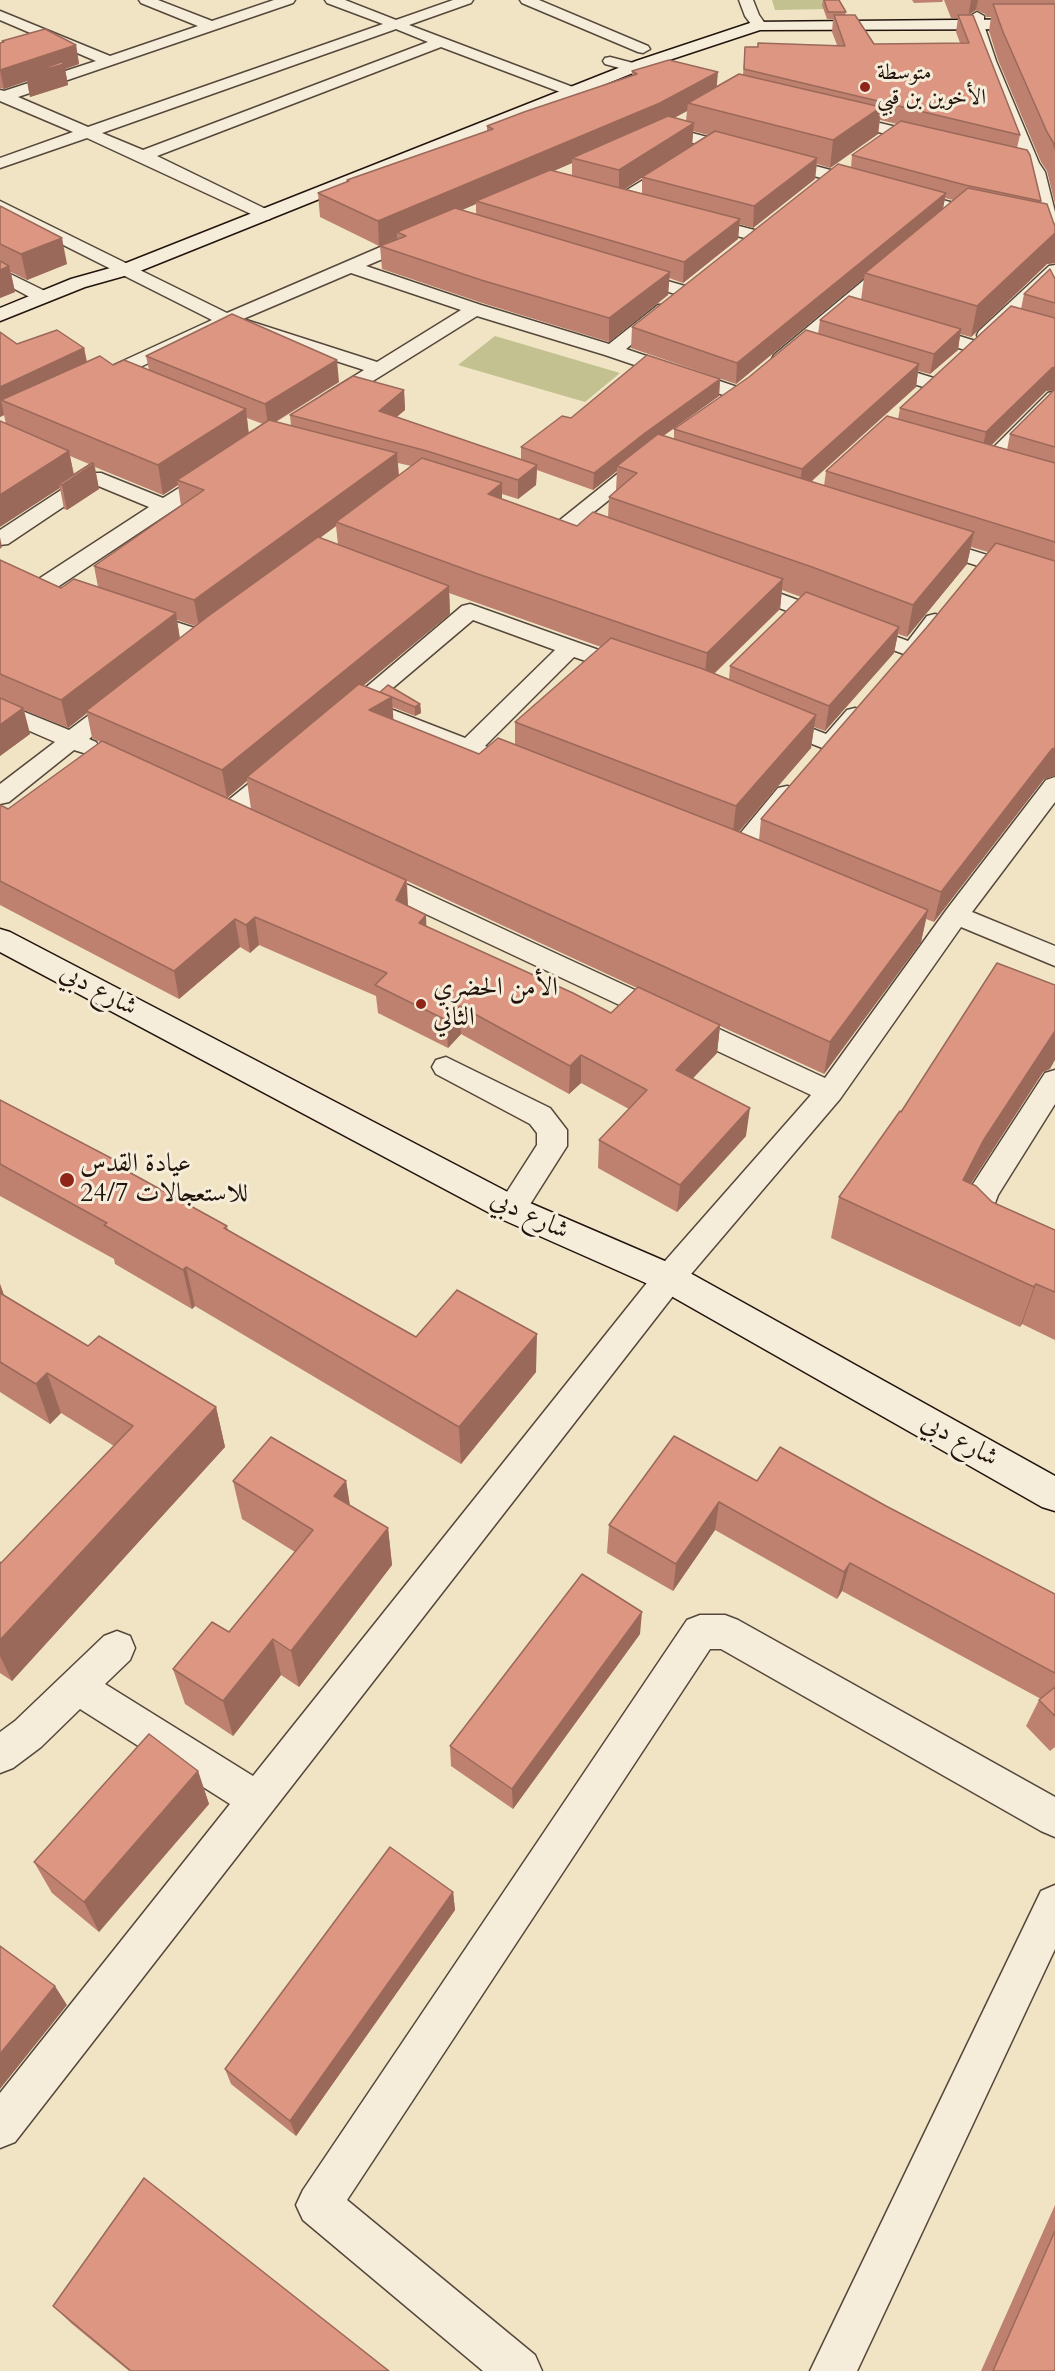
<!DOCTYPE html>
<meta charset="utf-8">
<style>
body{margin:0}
canvas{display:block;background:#f0e4c5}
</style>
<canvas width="1055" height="2371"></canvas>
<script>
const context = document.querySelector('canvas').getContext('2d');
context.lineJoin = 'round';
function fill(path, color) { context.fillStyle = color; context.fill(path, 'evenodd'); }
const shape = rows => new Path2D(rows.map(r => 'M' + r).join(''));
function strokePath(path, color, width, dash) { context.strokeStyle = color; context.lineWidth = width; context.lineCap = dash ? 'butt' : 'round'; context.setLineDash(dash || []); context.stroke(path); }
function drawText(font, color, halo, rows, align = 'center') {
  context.font = font + ' Cardo,Amiri,serif'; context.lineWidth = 6; context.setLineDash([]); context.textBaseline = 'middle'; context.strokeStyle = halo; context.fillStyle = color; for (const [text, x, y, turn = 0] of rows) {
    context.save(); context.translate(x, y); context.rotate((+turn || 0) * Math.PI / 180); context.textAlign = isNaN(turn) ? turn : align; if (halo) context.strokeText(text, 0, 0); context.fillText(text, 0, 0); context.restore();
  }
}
const green = shape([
 [772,0,824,0,828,9,775,10],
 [495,336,620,373,585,402,458,365]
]);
const minor = shape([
 [139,0,158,0,212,21,274,0,295,0,293,3,18,97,88,127,383,24,327,3,325,0,345,0,396,20,453,0,473,0,471,3,409,25,578,89,581,92,578,95,568,95,441,47,157,156,270,211,272,215,270,219,264,220,87,138,0,168,0,158,73,132,0,101,0,90,4,91,96,61,0,20,0,11,110,56,198,26,141,3,139,0],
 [396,29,428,42,143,150,102,133,396,29],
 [520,0,539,0,648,46,650,49,643,53,638,52,522,3,520,0],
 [739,0,753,0,759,15,766,25,764,28,754,28,745,16,739,0],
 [977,12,984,16,984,25,996,61,1039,163,1045,172,1055,212,1055,248,1048,247,1045,243,1029,172,1023,163,982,61,970,25,970,16,977,12],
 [610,57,668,72,671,75,663,80,605,64,603,61,605,58,610,57],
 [838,113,934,136,936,139,928,144,832,121,830,118,838,113],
 [666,126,965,206,967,210,943,232,931,232,928,228,931,224,946,212,660,134,658,131,660,128,666,126],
 [676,160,684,165,682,168,629,204,617,204,615,200,617,196,676,160],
 [0,201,227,313,413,233,425,233,428,237,425,241,366,266,481,305,609,344,658,305,670,305,673,309,670,313,626,349,746,390,749,394,746,398,739,400,732,398,605,355,477,316,336,404,329,406,322,404,319,400,322,396,364,370,227,326,102,385,88,385,85,381,88,377,212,320,0,213,0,201],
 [351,273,461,310,377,362,243,319,351,273],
 [701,216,762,232,765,236,762,240,756,241,695,225,693,221,695,217,701,216],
 [894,259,900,260,903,264,900,268,788,363,774,363,772,359,774,355,888,260,894,259],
 [1055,265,1055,280,993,339,979,339,977,335,979,331,1049,266,1055,265],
 [0,269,49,293,52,297,49,301,37,301,0,281,0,269],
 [629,270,692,288,695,292,692,296,686,297,623,279,620,275,623,271,629,270],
 [920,324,982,343,984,347,982,351,975,353,913,334,911,330,913,326,920,324],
 [879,361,940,380,943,384,940,388,933,390,872,371,870,367,872,363,879,361],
 [1055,391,1055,408,992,471,978,471,975,467,978,463,1048,393,1055,391],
 [648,453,655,455,658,459,655,463,574,528,567,530,560,528,556,524,560,520,641,455,648,453],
 [213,469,220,471,223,475,220,479,53,590,45,592,37,590,34,585,37,580,149,507,96,485,8,544,0,545,0,530,87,473,101,473,163,498,206,471,213,469],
 [929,537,1055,576,1055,590,921,548,918,543,921,538,929,537],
 [741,579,908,641,927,616,935,614,943,616,946,621,920,655,912,657,733,591,730,586,733,581,741,579],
 [470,604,638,664,642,669,638,674,630,676,574,657,485,746,527,763,530,768,527,773,518,776,362,715,354,721,346,723,338,721,334,716,338,711,462,606,470,604],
 [473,620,555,650,465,738,375,703,473,620],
 [139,610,210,633,213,638,210,643,202,645,131,622,128,617,131,612,139,610],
 [121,695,129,697,133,702,89,739,96,742,99,747,96,752,87,754,74,750,9,802,0,804,0,784,55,742,0,718,0,702,69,730,113,697,121,695],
 [855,708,863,710,867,715,838,749,830,751,769,727,765,722,769,717,777,715,826,734,847,710,855,708],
 [281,762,290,765,293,770,290,775,239,818,230,820,221,818,218,812,221,806,272,765,281,762],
 [1055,777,1055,802,972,912,1055,946,1055,966,961,927,840,1099,680,1287,15,2142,0,2148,0,2093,230,1804,80,1709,41,1747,13,1768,0,1773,0,1732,15,1721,104,1636,117,1631,130,1636,135,1648,130,1660,105,1684,253,1776,658,1269,811,1095,362,884,358,878,362,872,371,869,380,872,825,1078,947,909,1046,780,1055,777],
 [787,786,796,788,799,794,796,800,747,859,738,861,729,859,725,853,729,847,778,788,787,786],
 [446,1057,550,1108,567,1130,567,1146,522,1217,511,1221,500,1217,496,1209,537,1145,537,1133,530,1124,436,1074,432,1067,436,1060,446,1057],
 [1055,1070,1055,1104,998,1195,991,1214,1003,1225,1055,1250,1055,1276,981,1241,967,1229,960,1215,973,1184,1045,1073,1055,1070],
 [700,1615,725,1615,738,1620,1055,1797,1055,1837,1041,1831,721,1649,710,1649,347,2200,535,2355,542,2371,483,2371,303,2220,296,2205,303,2190,687,1620,700,1615],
 [1055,1885,1055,1949,857,2371,810,2371,1041,1891,1055,1885]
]);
const secondary = shape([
 [1055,19,1055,29,760,30,648,67,135,273,85,287,0,321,0,308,71,279,121,265,636,61,753,22,1055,19],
 [0,929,10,932,523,1200,681,1268,1055,1476,1055,1511,1042,1507,657,1288,499,1218,0,952,0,929]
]);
const wall = shape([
 [823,0,839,0,846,12,845,15,874,44,960,43,956,32,958,18,951,18,944,0,1055,0,1055,204,1047,171,1041,162,998,60,989,31,991,17,986,17,985,14,976,10,969,15,1020,135,1017,148,1041,201,1040,203,1054,224,1055,224,1055,263,1047,264,971,337,960,334,958,350,930,374,918,371,916,387,811,482,824,486,826,471,898,419,900,408,1021,309,1024,294,1055,279,1055,776,1044,779,934,922,926,919,921,942,824,1074,720,1026,717,1053,693,1078,746,1136,677,1212,598,1168,599,1140,629,1109,581,1083,569,1094,461,1034,448,1048,378,1013,376,996,259,945,250,953,240,947,179,999,0,905,0,805,8,809,100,742,92,738,87,713,68,728,24,710,30,734,0,756,0,560,61,588,98,587,94,566,181,506,178,485,163,495,95,467,99,489,67,510,64,509,60,488,6,424,4,415,0,417,0,332,17,344,84,348,87,362,149,370,146,356,339,382,276,422,291,426,290,415,404,390,405,410,397,417,521,460,521,447,571,418,720,379,719,396,663,436,674,439,674,429,818,334,820,320,861,300,864,278,736,384,631,348,632,327,851,168,852,155,897,124,880,120,878,134,830,168,817,164,815,179,753,228,739,224,738,239,683,283,669,278,668,295,609,342,482,303,382,269,380,246,398,240,397,238,379,246,320,217,318,193,347,182,347,180,487,131,487,126,632,75,632,71,716,87,743,75,745,47,837,45,832,32,833,19,827,19,822,5],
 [687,111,686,121,674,118],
 [693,131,708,135,692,145],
 [572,163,572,175,554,171],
 [642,177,642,194,624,189],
 [945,198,953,200,943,209],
 [476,204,476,214,462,210],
 [1054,390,1010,434,1007,450,992,445,1046,391],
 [247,418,263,424,249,434],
 [70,456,89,464,74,474],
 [398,463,411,466,399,476],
 [537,470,593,490,617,471,616,490,609,497,608,518,577,526,502,499,502,494,518,499,536,485],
 [336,526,338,545,320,538],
 [971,547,988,552,927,627,761,819,759,840,739,832,811,748,814,727,825,731,894,653,898,634,907,637,967,564],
 [782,590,801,597,730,666,729,680,714,674,780,609],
 [449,593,601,647,515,722,515,745,479,754,393,720,392,707,415,716,421,713,420,704,380,692,363,686,450,614],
 [177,620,195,626,180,638],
 [247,781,251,809,227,798],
 [407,881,637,988,611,1013,426,926,426,915,408,906],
 [912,0,943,0,942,2,914,3],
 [2,41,76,45,79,64,65,69,68,85,30,97,27,81,4,89,0,88,0,43,2,42],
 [0,206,67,264,27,280,11,272,15,292,0,298],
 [1050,1069,1043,1072,971,1184,992,1202,1055,1230,1055,1340,1022,1324,1020,1327,831,1238,839,1197,901,1112],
 [0,1100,131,1174,227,1226,228,1230,416,1337,536,1372,461,1464,195,1306,192,1309,115,1264,114,1259,0,1196],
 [0,1284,4,1295,88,1346,216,1407,225,1447,12,1681,0,1673,0,1562,1,1563,114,1446,61,1413,50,1424,0,1392],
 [233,1481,346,1481,350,1505,388,1528,392,1565,299,1687,281,1675,233,1736,185,1704,173,1669,229,1632,295,1552,242,1519],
 [757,1481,886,1506,1055,1594,1055,1747,1050,1751,1026,1726,1039,1700,1041,1699,842,1591,837,1599,715,1530,673,1591,607,1553,609,1525],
 [640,1634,513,1809,451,1766,450,1746],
 [198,1771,209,1804,99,1932,52,1893,34,1862],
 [453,1892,455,1910,296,2136,231,2084,225,2069],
 [1055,2205,1055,2371,981,2371],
 [53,2306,389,2371,129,2371,72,2324]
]);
const shadedWall = shape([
 [971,0,978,0,976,10,969,14,968,18],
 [76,45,79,64,65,69,68,85,30,97,27,81,4,89,0,70],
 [718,72,716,95,688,103,687,111,659,126,572,158,572,163,481,202,476,201,476,204,403,235,397,232,397,238,379,246,378,221],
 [881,107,878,134,830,168,833,140],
 [694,123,692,145,619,193,619,170],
 [817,158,815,179,753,228,754,206],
 [946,193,942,213,865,273,864,278,736,384,737,363],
 [740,219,738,239,683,283,684,262],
 [1055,233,1055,263,1047,264,971,337,977,306],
 [62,238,67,264,27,280,21,254],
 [9,266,15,292,0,298,0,270],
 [670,272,668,295,609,342,609,318],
 [961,329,958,350,930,374,934,354],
 [84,348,89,374,1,400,4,415,0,417,0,387],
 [337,360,339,382,268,426,265,404],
 [919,364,916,387,799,492,802,469],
 [1055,367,1055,390,1046,391,981,455,986,432,1052,368],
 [720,379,719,396,645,449,617,466,617,471,593,490,594,473,645,433],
 [404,390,405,410,380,430,379,411],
 [246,409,249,438,177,480,178,485,163,495,158,465],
 [69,451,74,477,94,464,99,489,67,510,62,485,59,484,60,488,0,527,0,495],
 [397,453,399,480,336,522,336,526,199,627,194,600],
 [537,465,536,485,518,499,518,480],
 [502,483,502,512,488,494],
 [974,532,967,564,907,637,913,605],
 [0,537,2,547,0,549],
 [783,579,780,609,704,683,707,653],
 [449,586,450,614,250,779,247,777,247,781,227,798,222,770],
 [176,613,180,641,86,711,87,713,68,728,61,700],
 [899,627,894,653,825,731,829,706],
 [392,697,394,729,369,710],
 [420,704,421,713,415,716,415,707],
 [23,708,30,734,0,756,0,725],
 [816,715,811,748,732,839,736,806],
 [1055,748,1055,776,1044,779,934,922,941,892,1052,749],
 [406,880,408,908,396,900],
 [928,910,921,942,824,1074,830,1042],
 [426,915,427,944,419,923],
 [255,917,259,945,250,953,246,925],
 [235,919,240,947,179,999,174,971],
 [460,1006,461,1034,448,1048,446,1020],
 [720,1025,717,1053,674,1098,676,1070],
 [1055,1031,1055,1060,1050,1069,1043,1072,971,1183,952,1222,963,1180,983,1141],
 [581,1055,581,1083,569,1094,570,1066],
 [750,1108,746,1136,677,1212,680,1185],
 [186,1267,195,1306,192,1309,183,1270],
 [0,1284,11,1316,0,1322],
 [1036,1284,1022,1324,1020,1327,1034,1287],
 [537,1334,536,1372,461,1464,459,1427],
 [47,1373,61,1413,50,1424,36,1384],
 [216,1407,225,1447,12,1681,0,1656,0,1640],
 [346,1481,352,1520,334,1496],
 [719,1502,715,1530,673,1591,676,1564],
 [388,1528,392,1565,299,1687,291,1651],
 [850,1563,842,1591,837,1599,844,1572],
 [642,1612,640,1634,513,1809,512,1789],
 [273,1639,281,1675,233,1736,223,1701],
 [198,1771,209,1804,99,1932,84,1902],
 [453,1892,455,1910,296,2136,290,2121],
 [55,1986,67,2005,0,2089,0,2054]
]);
const building = shape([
 [824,0,839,0,846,12,828,12,824,0],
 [993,4,1055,4,1055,149,1053,142,1047,132,1003,32,993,4],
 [834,15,855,15,874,44,969,43,958,15,973,15,1020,135,744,69,745,47,758,47,758,43,845,46,834,15],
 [45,29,76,45,0,70,0,43,4,42,2,41,45,29],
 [669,60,718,72,660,103,378,221,318,193,349,181,347,180,493,129,487,126,524,112,637,74,632,71,669,60],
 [61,62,64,64,26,75,61,62],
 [739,74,881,107,833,140,688,103,739,74],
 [668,116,694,123,619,170,572,158,668,116],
 [901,121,1027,150,1030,155,1041,201,965,185,852,155,901,121],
 [715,131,817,158,754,206,642,177,715,131],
 [838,164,946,193,737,363,632,327,838,164],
 [550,170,740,219,684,262,476,201,550,170],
 [968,188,1047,204,1054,224,1055,224,1055,233,977,306,865,273,968,188],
 [0,206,62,238,21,254,0,244,0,206],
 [455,208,670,272,609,318,481,280,380,246,406,236,397,232,455,208],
 [0,261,9,266,0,270,0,261],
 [1050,269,1055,279,1055,303,1024,294,1050,269],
 [849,296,961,329,934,354,820,320,849,296],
 [1011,306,1055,318,1055,367,1052,368,986,432,900,408,1011,306],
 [232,314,337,360,265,404,146,356,232,314],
 [57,330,84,348,0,387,0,332,17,344,57,330],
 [806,330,919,364,802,469,674,429,749,377,806,330],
 [647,355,720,379,645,433,594,473,521,447,562,416,571,418,647,355],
 [100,356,113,365,124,360,246,409,158,465,1,400,100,356],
 [353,376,404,390,379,411,537,465,518,480,427,451,290,415,353,376],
 [1055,389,1055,447,1010,434,1055,389],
 [887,416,1055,463,1055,542,826,471,887,416],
 [269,420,397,453,194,600,94,566,204,490,177,480,269,420],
 [0,421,69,451,0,495,0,421],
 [658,434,974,532,913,605,812,567,609,497,637,473,617,466,658,434],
 [422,458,502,483,488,494,577,526,593,512,783,579,707,653,478,574,336,522,422,458],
 [92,463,94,464,62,485,59,484,92,463],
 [318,537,449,586,222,770,86,711,207,617,318,537],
 [996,543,1055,561,1055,748,1052,749,941,892,761,819,927,627,996,543],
 [0,560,61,588,74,579,176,613,61,700,0,674,0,560],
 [806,592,899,627,829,706,730,666,806,592],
 [611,638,703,669,816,715,736,806,515,722,611,638],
 [359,684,392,697,369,710,479,754,498,738,732,829,928,910,830,1042,247,777,359,684],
 [388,685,420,704,415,707,380,692,388,685],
 [0,698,23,708,0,725,0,698],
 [102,741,406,880,396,900,426,915,419,923,573,993,611,1013,638,987,720,1025,676,1070,750,1108,680,1185,599,1140,647,1090,581,1055,570,1066,460,1006,446,1020,375,985,387,973,255,917,246,925,235,919,174,971,0,881,0,805,8,809,102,741],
 [997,963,1055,985,1055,1031,983,1141,963,1180,976,1186,992,1202,1055,1230,1055,1292,1036,1284,1034,1287,839,1197,900,1111,901,1112,997,963],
 [0,1100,130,1168,127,1171,227,1226,224,1228,416,1337,457,1290,537,1334,459,1427,186,1267,183,1270,104,1225,107,1223,0,1164,0,1100],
 [0,1293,88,1346,99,1336,216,1407,0,1640,0,1562,1,1563,133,1426,47,1373,36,1384,0,1362,0,1293],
 [674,1436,757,1481,780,1447,886,1506,1055,1594,1055,1673,850,1563,844,1572,719,1502,676,1564,609,1525,674,1436],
 [271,1437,346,1481,334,1496,388,1528,291,1651,273,1639,223,1701,173,1669,212,1622,229,1632,313,1530,233,1481,271,1437],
 [582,1574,642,1612,512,1789,450,1746,582,1574],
 [1055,1687,1055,1716,1039,1700,1055,1687],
 [149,1734,198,1771,84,1902,34,1862,149,1734],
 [390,1847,453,1892,290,2121,225,2069,390,1847],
 [0,1946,55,1986,0,2054,0,1946],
 [144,2178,389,2371,131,2371,53,2306,144,2178],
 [1055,2231,1055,2371,993,2371,1055,2231]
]);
const markers = [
 [865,87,6,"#8f2418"],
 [421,1004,6,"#8f2418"],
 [67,1180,8,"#8f2418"]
];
const farPoinames = [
 ["متوسطة",877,74],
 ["الأخوين بن قبي",877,99]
];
const poiNames = [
 ["الأمن الحضري",433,989],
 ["الثاني",433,1019],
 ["عيادة القدس",80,1165],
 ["للاستعجالات 24/7",80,1195]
];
const streetNames = [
 ["شارع دبي",98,991,28],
 ["شارع دبي",529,1216,25],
 ["شارع دبي",959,1441,29]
];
fill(green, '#c2c18f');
strokePath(minor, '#56473b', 3);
strokePath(secondary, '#22130d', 3);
fill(minor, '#f5edd9');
fill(secondary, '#f5edd9');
fill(wall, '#be816f');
fill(shadedWall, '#9b695a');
fill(building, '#dd9681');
strokePath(building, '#9b695a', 1.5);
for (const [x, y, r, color] of markers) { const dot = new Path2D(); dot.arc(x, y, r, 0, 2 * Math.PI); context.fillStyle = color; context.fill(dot); strokePath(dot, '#f5edd9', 2); }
drawText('22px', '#22130d', '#f5edd9', farPoinames, 'left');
drawText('26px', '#22130d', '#f5edd9', poiNames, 'left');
drawText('26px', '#22130d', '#f5edd9', streetNames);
</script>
